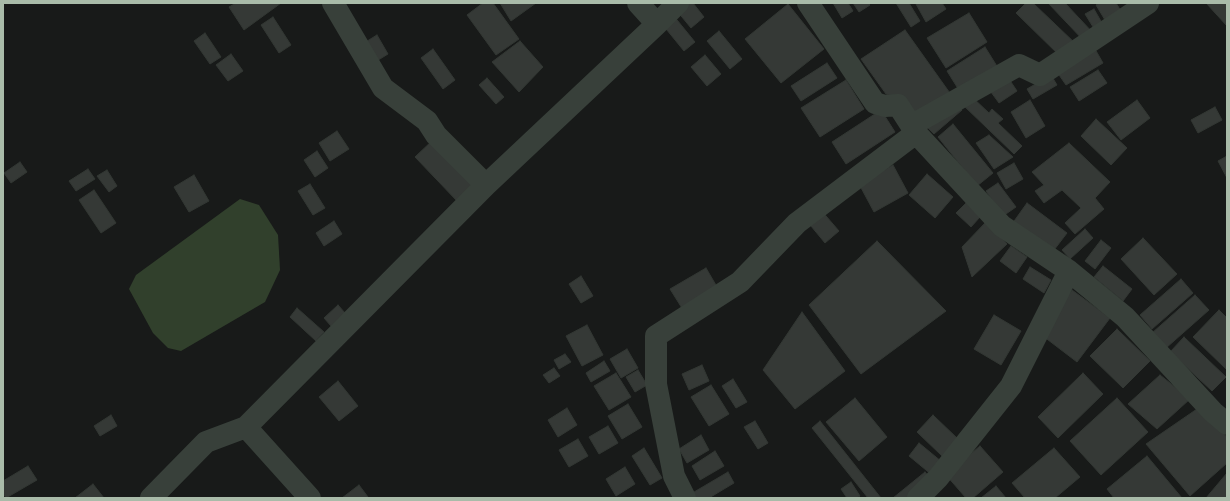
<!DOCTYPE html>
<style>
body{margin:0}
#map{position:relative;width:1230px;height:501px;overflow:hidden;background:#181a19;font-family:Overpass,sans-serif}
canvas{display:block}
.frame{position:absolute;inset:0;border:4px solid #a9bba9;pointer-events:none}
</style>
<div id="map">
<canvas width="1230" height="501"></canvas>
<div class="frame"></div>
</div>
<script>
const context = document.querySelector('canvas').getContext('2d');
context.lineJoin = 'round';
function fill(path, color) { context.fillStyle = color; context.fill(path, 'evenodd'); }
const shape = rows => new Path2D(rows.map(r => 'M' + r).join(''));
function strokePath(path, color, width, dash) { context.strokeStyle = color; context.lineWidth = width; context.lineCap = dash ? 'butt' : 'round'; context.setLineDash(dash || []); context.stroke(path); }
const water = shape([
 [240,199,259,205,278,235,280,270,265,302,181,351,168,348,153,333,129,289,136,275]
]);
const building = shape([
 [236,3,281,3,244,30,229,7,236,3],
 [483,3,493,3,519,39,496,55,467,15,483,3],
 [500,3,536,3,511,21,500,3],
 [686,3,693,3,704,17,691,28,677,11,686,3],
 [833,3,848,3,853,11,842,18,833,3],
 [853,3,868,3,870,5,859,12,853,3],
 [896,3,909,3,920,21,911,27,896,3],
 [918,3,942,3,946,9,926,22,916,4,918,3],
 [1026,3,1033,3,1077,45,1063,59,1016,13,1026,3],
 [1048,3,1065,3,1094,34,1085,42,1048,3],
 [1099,3,1116,3,1124,16,1108,25,1096,5,1099,3],
 [1206,3,1227,3,1227,26,1206,3],
 [788,4,824,49,781,83,745,39,788,4],
 [1094,9,1106,30,1098,35,1085,14,1094,9],
 [969,13,987,42,946,68,927,38,969,13],
 [673,15,695,42,684,51,662,24,673,15],
 [273,17,291,45,279,53,261,25,273,17],
 [905,30,962,110,934,134,896,97,886,94,861,59,905,30],
 [719,31,742,59,730,69,707,41,719,31],
 [205,33,221,57,210,64,194,41,205,33],
 [377,35,388,54,375,62,364,43,377,35],
 [520,41,543,67,519,92,492,62,520,41],
 [985,47,1000,71,962,95,947,71,985,47],
 [433,49,455,80,443,89,421,58,433,49],
 [1095,49,1103,63,1066,85,1057,72,1095,49],
 [231,54,243,71,228,81,216,65,231,54],
 [705,55,721,74,707,86,691,67,705,55],
 [827,63,837,78,801,101,791,86,827,63],
 [1098,70,1107,83,1079,101,1070,87,1098,70],
 [1051,75,1057,85,1033,99,1027,89,1051,75],
 [1007,76,1017,91,999,103,988,88,1007,76],
 [487,78,504,97,496,104,479,85,487,78],
 [846,80,864,109,820,137,801,108,846,80],
 [971,96,989,113,992,109,1003,119,998,123,1022,146,1014,154,963,105,971,96],
 [1030,100,1045,126,1026,138,1011,112,1030,100],
 [1137,100,1150,118,1121,140,1107,122,1137,100],
 [1215,107,1222,120,1198,133,1191,120,1215,107],
 [881,110,895,132,846,164,832,142,881,110],
 [1096,119,1127,148,1111,165,1081,136,1096,119],
 [953,124,993,173,977,186,938,137,953,124],
 [337,131,349,149,330,161,319,143,337,131],
 [989,135,1013,157,994,169,976,143,989,135],
 [434,139,476,183,457,201,415,157,434,139],
 [1069,143,1110,182,1095,198,1104,209,1075,234,1065,223,1081,208,1062,190,1044,203,1035,191,1044,185,1032,172,1069,143],
 [317,151,328,168,315,177,304,160,317,151],
 [1227,156,1227,178,1218,161,1227,156],
 [20,162,27,172,11,183,4,173,20,162],
 [1014,163,1023,179,1006,189,997,173,1014,163],
 [893,165,908,193,874,212,859,184,893,165],
 [88,169,95,179,76,191,69,181,88,169],
 [107,170,117,186,109,192,97,176,107,170],
 [927,174,953,197,935,218,909,195,927,174],
 [194,175,209,201,189,212,174,187,194,175],
 [998,183,1016,207,1003,216,986,191,998,183],
 [310,184,325,208,313,215,298,191,310,184],
 [94,190,116,223,101,233,79,200,94,190],
 [966,203,980,217,971,227,956,213,966,203],
 [1027,203,1067,233,1051,254,1012,224,1027,203],
 [820,209,839,231,825,243,806,220,820,209],
 [334,221,342,234,324,246,316,233,334,221],
 [986,222,1007,244,972,277,962,247,986,222],
 [1085,229,1093,238,1070,259,1062,250,1085,229],
 [1143,238,1177,274,1154,295,1121,259,1143,238],
 [1101,240,1111,248,1095,269,1085,261,1101,240],
 [877,241,946,311,861,374,809,305,877,241],
 [1011,246,1027,257,1016,273,1000,261,1011,246],
 [1103,266,1132,289,1123,301,1094,277,1103,266],
 [1030,267,1051,280,1044,293,1023,279,1030,267],
 [706,268,720,292,685,313,670,289,706,268],
 [581,276,593,296,581,303,569,284,581,276],
 [1181,279,1193,293,1152,329,1140,315,1181,279],
 [1072,290,1110,318,1077,362,1039,333,1072,290],
 [1195,295,1209,310,1166,348,1152,333,1195,295],
 [338,305,345,313,331,326,324,318,338,305],
 [297,308,324,332,316,341,290,317,297,308],
 [1219,310,1227,318,1227,370,1193,337,1219,310],
 [802,312,845,371,795,409,763,370,802,312],
 [994,315,1021,331,1001,365,974,349,994,315],
 [587,325,603,355,582,366,566,336,587,325],
 [1117,329,1150,361,1123,388,1090,356,1117,329],
 [1184,337,1226,377,1212,391,1170,352,1184,337],
 [627,349,638,368,621,378,610,359,627,349],
 [565,354,571,362,559,369,554,360,565,354],
 [604,361,610,371,591,382,586,373,604,361],
 [702,365,709,381,689,390,682,374,702,365],
 [554,368,560,376,549,383,543,375,554,368],
 [638,370,647,385,635,392,626,377,638,370],
 [616,373,631,397,609,410,594,386,616,373],
 [1083,373,1103,394,1058,438,1038,417,1083,373],
 [1160,375,1190,399,1157,429,1128,404,1160,375],
 [733,379,747,402,736,408,722,386,733,379],
 [338,381,358,406,339,421,319,397,338,381],
 [711,385,729,414,709,426,691,397,711,385],
 [855,398,887,437,859,461,826,422,855,398],
 [1117,398,1148,432,1101,475,1070,441,1117,398],
 [628,404,642,427,622,439,608,416,628,404],
 [567,408,577,425,558,437,548,420,567,408],
 [1197,409,1227,437,1227,463,1190,496,1146,444,1197,409],
 [111,415,117,426,100,436,94,426,111,415],
 [933,415,958,439,942,456,917,432,933,415],
 [755,421,768,443,758,449,744,427,755,421],
 [820,421,881,498,868,498,812,428,820,421],
 [608,426,618,443,599,454,589,437,608,426],
 [701,435,709,450,687,463,679,449,701,435],
 [578,439,588,456,569,467,559,450,578,439],
 [919,443,942,462,932,475,909,456,919,443],
 [980,446,1003,472,973,498,966,498,946,475,980,446],
 [644,448,662,478,650,485,632,456,644,448],
 [1054,448,1080,477,1055,498,1025,498,1012,483,1054,448],
 [715,451,724,466,700,480,692,466,715,451],
 [1147,456,1182,498,1114,498,1107,489,1147,456],
 [28,466,37,480,6,498,3,493,3,481,28,466],
 [625,467,635,484,616,496,606,479,625,467],
 [728,472,734,483,709,498,691,498,689,495,728,472],
 [925,472,933,481,912,498,893,498,925,472],
 [1227,473,1227,498,1206,498,1227,473],
 [851,482,860,496,857,498,847,498,841,489,851,482],
 [93,484,104,498,75,498,93,484],
 [359,485,368,497,366,498,342,498,359,485],
 [996,486,1006,498,981,498,996,486]
]);
const minor = shape([
 [333,3,383,88,427,121,436,135,486,185],
 [808,3,875,103,885,106,898,105,916,133,1002,226,1069,271,1125,317,1213,412,1227,424],
 [657,24,678,3],
 [912,125,1019,65,1040,75,1148,3],
 [246,427,310,498],
 [151,498,206,442,246,427,486,185,657,24,638,3],
 [685,498,674,476,656,384,656,336,740,282,797,223,916,133],
 [918,498,938,478,1011,386,1069,271]
]);
fill(water, '#31402c');
fill(building, '#353936');
strokePath(building, '#323733', 1);
strokePath(minor, '#38403a', 22);
</script>
